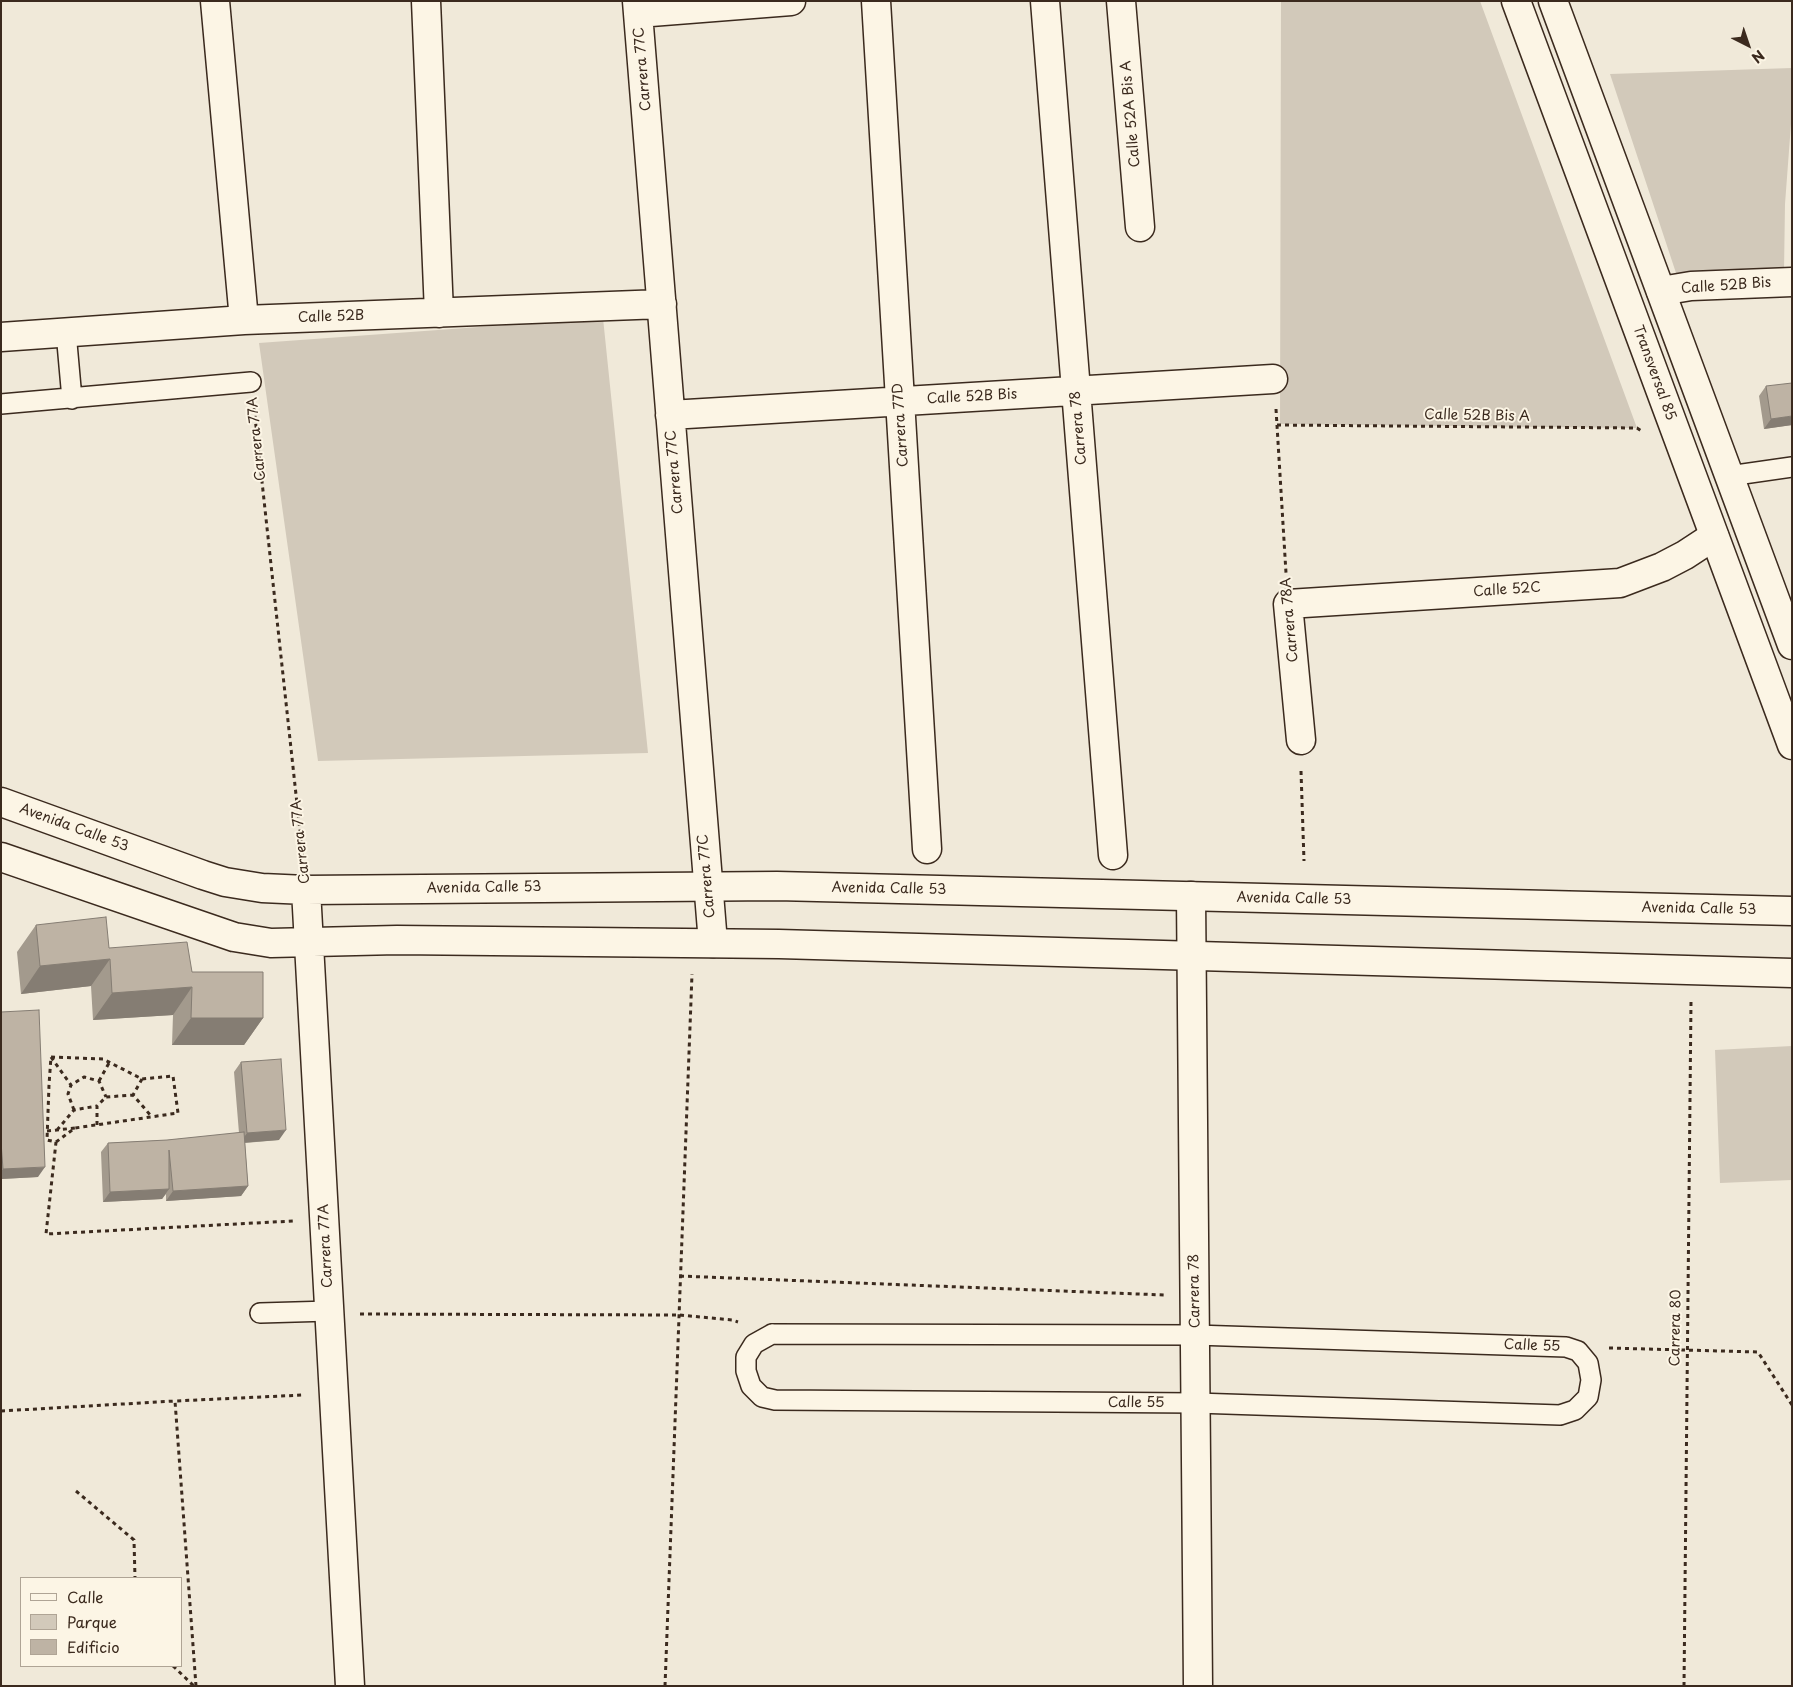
<!DOCTYPE html>
<style>
body{margin:0}
#map{position:relative;width:1793px;height:1687px;overflow:hidden;background:#f0e9d9;font-family:"Playpen Sans",sans-serif}
canvas{display:block}
.frame{position:absolute;inset:0;border:2px solid #3b2a1e;pointer-events:none}
.legend{position:absolute;left:20px;top:1577px;width:162px;height:90px;box-sizing:border-box;background:#fcf5e5;border:1px solid #afa495;margin:0;padding:6px 9px;list-style:none;font-size:15px;color:#3b2a1e}
.legend li{display:flex;align-items:center;gap:10px;height:25px}
.legend b{width:25px;border:1px solid #afa495}
.north{position:absolute;left:1723px;top:20px;width:50px;height:50px;-webkit-text-stroke:4px #fcf5e5;paint-order:stroke;rotate:139deg;font-size:14px;font-weight:700;line-height:20px;text-align:center;color:#3b2a1e}
.north::after{content:'';display:block;margin:auto;width:18px;height:22px;background:#3b2a1e;clip-path:polygon(50% 0,100% 100%,50% 72%,0 100%)}
</style>
<div id="map">
<canvas width="1793" height="1687"></canvas>
<div class="frame"></div>
<ul class="legend">
<li><b style="height:6px;background:#fcf5e5"></b>Calle</li>
<li><b style="height:14px;background:#d2c9ba"></b>Parque</li>
<li><b style="height:14px;background:#beb3a4"></b>Edificio</li>
</ul>
<div class="north">N</div>
</div>
<script>
const context = document.querySelector('canvas').getContext('2d');
context.lineJoin = 'round';
function fill(path, color) { context.fillStyle = color; context.fill(path, 'evenodd'); }
const shape = rows => new Path2D(rows.map(r => 'M' + r).join(''));
function strokePath(path, color, width, dash) { context.strokeStyle = color; context.lineWidth = width; context.lineCap = dash ? 'butt' : 'round'; context.setLineDash(dash || []); context.stroke(path); }
function drawText(font, color, halo, rows, align = 'center') {
  context.font = font + ' "Playpen Sans",sans-serif'; context.lineWidth = 4; context.setLineDash([]); context.textBaseline = 'middle'; context.strokeStyle = halo; context.fillStyle = color; for (const [text, x, y, turn = 0] of rows) {
    context.save(); context.translate(x, y); context.rotate((+turn || 0) * Math.PI / 180); context.textAlign = isNaN(turn) ? turn : align; if (halo) context.strokeText(text, 0, 0); context.fillText(text, 0, 0); context.restore();
  }
}
const green = shape([
 [1281,1,1480,1,1637,428,1280,424],
 [1792,68,1791,124,1785,204,1784,271,1678,279,1610,74],
 [603,318,648,753,318,761,259,343],
 [1792,1046,1792,1180,1720,1183,1715,1050]
]);
const path = shape([
 [254,408,303,859],
 [1276,409,1286,573],
 [1277,425,1637,428,1643,432],
 [1301,771,1304,861],
 [51,1057,71,1085],
 [142,1079,133,1095,152,1117],
 [99,1081,109,1063],
 [74,1110,68,1094,71,1085,84,1077,99,1081,106,1097],
 [97,1125,97,1106,106,1097,133,1095],
 [57,1130,74,1110,97,1106],
 [47,1131,75,1128],
 [56,1142,75,1128,178,1113,173,1076,142,1079,103,1059,51,1057,49,1085,47,1140,56,1142,46,1234,293,1221],
 [680,1276,1164,1295],
 [360,1314,679,1315,732,1320,738,1322],
 [1609,1348,1758,1352,1792,1405],
 [1,1411,175,1401],
 [76,1491,134,1540,135,1578],
 [173,1666,194,1686],
 [196,1686,175,1401,303,1395],
 [665,1686,692,974],
 [1684,1686,1691,1001]
]);
const lane = shape([
 [66,332,72,399],
 [1,404,251,382],
 [1729,476,1792,467],
 [260,1313,330,1311],
 [772,1334,1195,1335,1566,1347,1578,1351,1588,1363,1591,1380,1588,1397,1575,1410,1560,1415,1196,1403,775,1400,762,1397,751,1386,746,1371,746,1357,754,1344,772,1334]
]);
const street = shape([
 [215,1,244,320],
 [426,1,439,313],
 [637,1,713,943],
 [876,1,927,849],
 [1045,1,1113,855],
 [1121,1,1140,227],
 [638,13,791,1],
 [1661,291,1691,286,1792,282],
 [1,337,244,320,662,304],
 [670,415,1273,379],
 [1301,740,1288,604,1620,583,1662,567,1685,555,1714,536],
 [1191,896,1198,1686]
]);
const secondary = shape([
 [1516,1,1792,745],
 [1553,1,1792,645],
 [1,802,203,875,225,882,262,888,306,890,777,886,1792,911],
 [1,857,234,937,271,943,397,940,779,944,1792,973],
 [306,890,350,1686]
]);
const wall = shape([
 [1766,386,1792,425,1764,429,1759,396],
 [36,925,109,948,192,972,263,1018,244,1045,172,1045,173,1015,93,1020,91,986,21,994,17,952],
 [1,1012,38,1177,1,1179],
 [241,1062,279,1140,245,1143,248,1186,241,1196,166,1201,166,1194,162,1199,103,1202,101,1152,108,1143,167,1140,239,1133,234,1072]
]);
const shadedWall = shape([
 [1792,416,1792,425,1764,429,1771,419],
 [110,959,91,986,21,994,40,966],
 [192,987,173,1015,93,1020,112,993],
 [191,1018,263,1018,244,1045,172,1045],
 [286,1130,279,1140,240,1143,247,1133],
 [45,1167,38,1177,1,1179,1,1171,3,1169],
 [248,1186,241,1196,166,1201,173,1191],
 [169,1189,162,1199,103,1202,110,1192]
]);
const building = shape([
 [1792,383,1792,416,1771,419,1766,386,1792,383],
 [106,917,109,948,187,942,192,972,263,972,263,1018,191,1018,192,987,112,993,110,959,40,966,36,925,106,917],
 [39,1010,45,1167,3,1169,1,1142,1,1012,39,1010],
 [281,1059,286,1130,247,1133,241,1062,281,1059],
 [244,1132,248,1186,173,1191,169,1150,169,1189,110,1192,108,1143,167,1140,244,1132]
]);
const streetNames = [
 ["Carrera 77C",643,69,-95],
 ["Calle 52A Bis A",1131,114,-95],
 ["Calle 52B Bis",1726,286,-4],
 ["Calle 52B",331,317,-2],
 ["Transversal 85",1654,373,70],
 ["Calle 52B Bis",972,397,-3],
 ["Calle 52B Bis A",1477,416,1],
 ["Carrera 77D",901,425,-94],
 ["Carrera 78",1079,428,-95],
 ["Carrera 77A",257,439,-96],
 ["Carrera 77C",675,472,-95],
 ["Calle 52C",1507,590,-4],
 ["Carrera 78A",1290,620,-95],
 ["Avenida Calle 53",74,828,20],
 ["Carrera 77A",301,842,-96],
 ["Carrera 77C",707,876,-95],
 ["Avenida Calle 53",484,888,-1],
 ["Avenida Calle 53",889,889,1],
 ["Avenida Calle 53",1294,899,1],
 ["Avenida Calle 53",1699,909,1],
 ["Carrera 77A",326,1246,-93],
 ["Carrera 78",1195,1291,-91],
 ["Carrera 80",1676,1328,-89],
 ["Calle 55",1532,1346,2],
 ["Calle 55",1136,1403]
];
fill(green, '#d2c9ba');
strokePath(lane, '#3b2a1e', 22);
strokePath(street, '#3b2a1e', 31);
strokePath(secondary, '#3b2a1e', 31);
strokePath(path, '#3b2a1e', 3, [4, 4]);
strokePath(lane, '#fcf5e5', 19);
strokePath(street, '#fcf5e5', 28);
strokePath(secondary, '#fcf5e5', 28);
fill(wall, '#a39a8d');
fill(shadedWall, '#857d73');
fill(building, '#beb3a4');
strokePath(building, '#857d73', 1);
drawText('14px', '#3b2a1e', '#fcf5e5', streetNames);
</script>
